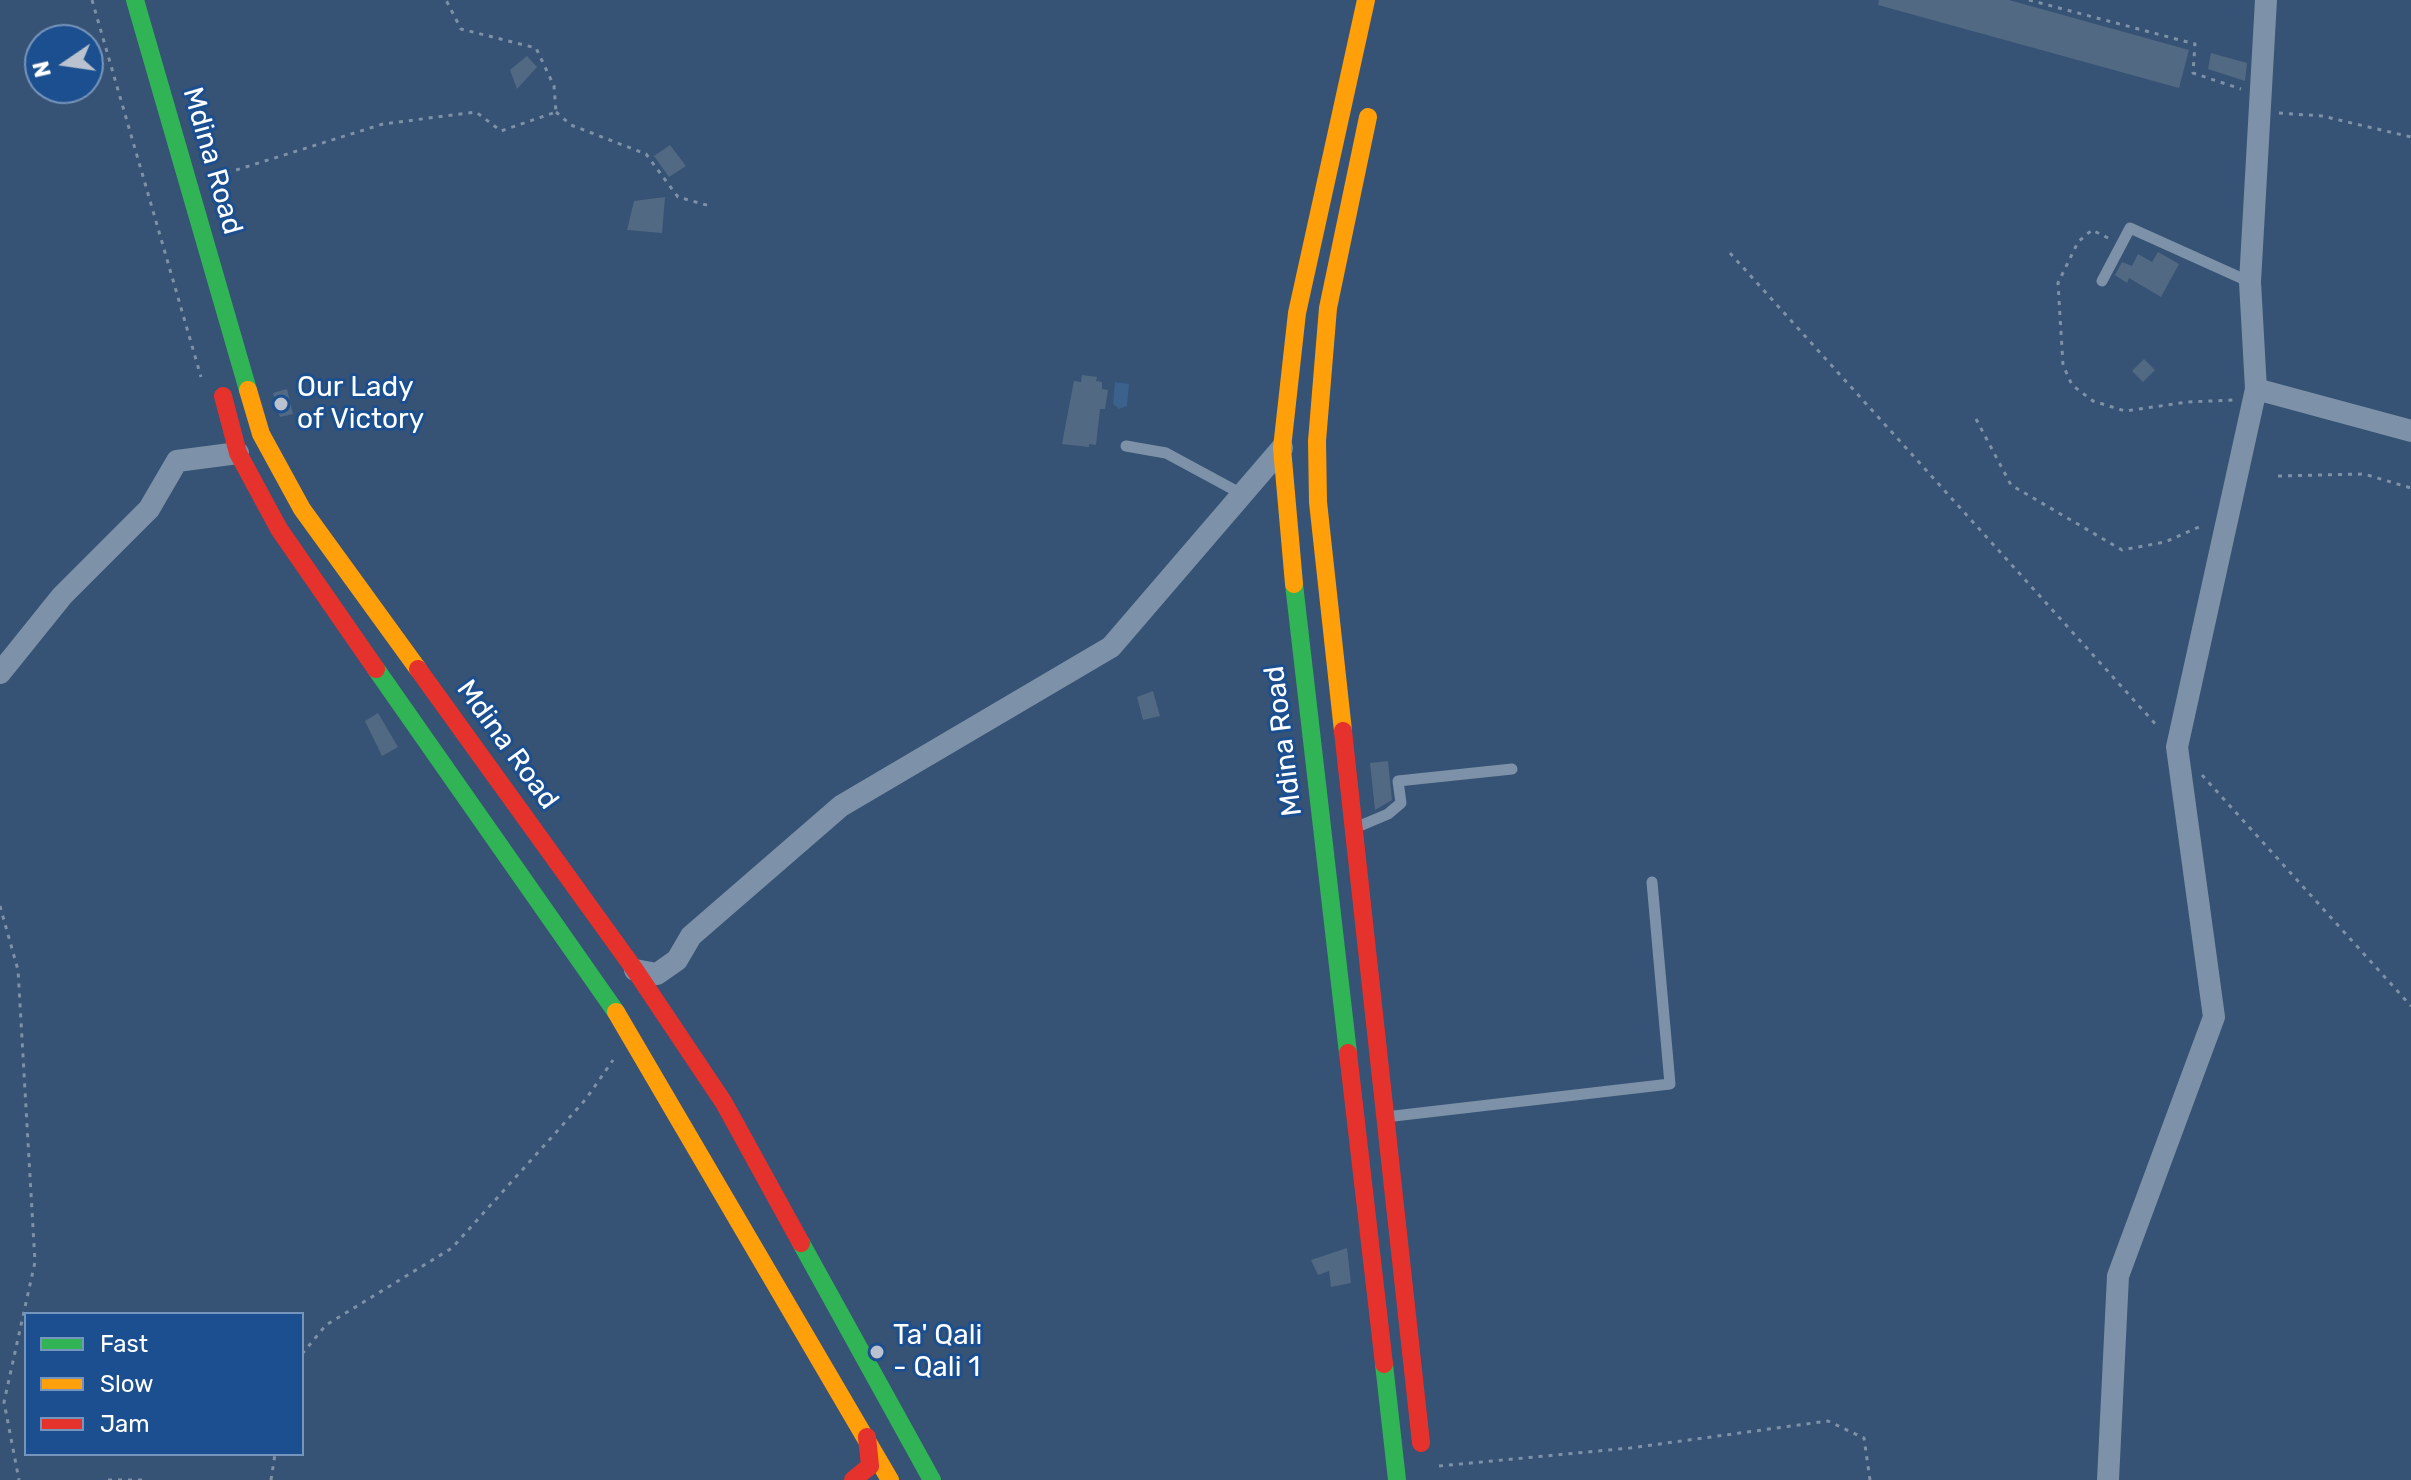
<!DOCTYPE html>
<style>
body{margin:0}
#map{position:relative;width:2411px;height:1480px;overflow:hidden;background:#365274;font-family:Rubik,sans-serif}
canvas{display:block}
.legend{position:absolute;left:24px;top:1312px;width:280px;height:144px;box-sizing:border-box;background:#1b4f8f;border:2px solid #7695bc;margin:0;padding:10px 14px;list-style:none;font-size:24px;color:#fff}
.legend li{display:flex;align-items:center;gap:16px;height:40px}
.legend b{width:40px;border:2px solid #7695bc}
.north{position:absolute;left:24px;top:24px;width:80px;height:80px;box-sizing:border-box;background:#1b4f8f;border:2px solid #7695bc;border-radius:50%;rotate:257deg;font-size:22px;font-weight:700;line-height:32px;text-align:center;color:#fff}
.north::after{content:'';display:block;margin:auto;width:28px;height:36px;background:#b9c2ce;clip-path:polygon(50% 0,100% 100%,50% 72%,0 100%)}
</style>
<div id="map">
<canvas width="2411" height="1480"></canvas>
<ul class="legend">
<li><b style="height:10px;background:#30b455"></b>Fast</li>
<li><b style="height:10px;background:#ff9f0a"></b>Slow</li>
<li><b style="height:10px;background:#e5322d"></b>Jam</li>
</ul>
<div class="north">N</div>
</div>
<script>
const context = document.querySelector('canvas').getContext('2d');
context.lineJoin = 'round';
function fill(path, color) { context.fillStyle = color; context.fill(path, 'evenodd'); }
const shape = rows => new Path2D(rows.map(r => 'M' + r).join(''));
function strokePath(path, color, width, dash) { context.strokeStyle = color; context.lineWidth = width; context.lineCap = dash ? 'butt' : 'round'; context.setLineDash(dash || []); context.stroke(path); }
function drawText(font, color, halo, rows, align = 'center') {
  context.font = font + ' Rubik,sans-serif'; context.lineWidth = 6; context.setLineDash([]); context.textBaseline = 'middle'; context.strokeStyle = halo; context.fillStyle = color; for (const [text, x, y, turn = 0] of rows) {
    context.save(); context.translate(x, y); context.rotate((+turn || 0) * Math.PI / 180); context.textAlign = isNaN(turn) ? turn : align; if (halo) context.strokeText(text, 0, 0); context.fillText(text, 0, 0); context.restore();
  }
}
const water = shape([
 [1115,382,1129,384,1127,406,1119,409,1113,404]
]);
const building = shape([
 [1879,0,2009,0,2189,50,2179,88,1878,5],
 [2211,53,2247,63,2245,81,2208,69],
 [527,56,537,67,517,89,510,70],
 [670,145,686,166,669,177,654,156],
 [665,197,662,233,627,230,634,201],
 [2158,252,2179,264,2161,297,2129,278,2127,283,2115,275,2122,262,2132,266,2138,254,2152,262],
 [2144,359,2155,370,2143,382,2132,371],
 [1082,375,1097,377,1096,381,1102,382,1102,389,1108,390,1105,409,1100,409,1096,445,1089,444,1089,447,1062,444,1074,381,1081,382],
 [287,389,293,414,280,417,273,393],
 [1153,691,1160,716,1143,720,1137,697],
 [378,713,398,747,382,756,365,721],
 [1388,761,1392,800,1375,810,1370,763],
 [1347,1248,1351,1283,1331,1287,1329,1271,1318,1275,1311,1260]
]);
const path = shape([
 [92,0,201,377],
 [2029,0,2195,44,2193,73,2241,89],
 [556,112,571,125,646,154,678,197,710,206],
 [2279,113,2322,116,2411,137],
 [217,176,383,124,476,112,501,131,556,112,554,86,536,48,461,29,446,0],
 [2108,238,2092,230,2078,242,2058,283,2063,365,2072,385,2093,401,2125,411,2188,402,2234,400],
 [1730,253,2159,728],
 [1976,419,2011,485,2122,550,2165,542,2199,527,2202,531],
 [2278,476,2364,474,2411,488],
 [2202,775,2411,1006],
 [0,906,18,970,35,1262,4,1402,19,1480],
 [302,1354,326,1325,452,1248,586,1099,613,1060],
 [1439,1466,1630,1448,1828,1421,1864,1438,1870,1480],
 [108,1480,143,1480],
 [271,1480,275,1454]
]);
const lane = shape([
 [2102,281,2130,228,2250,282],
 [1126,446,1166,453,1240,493],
 [1362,825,1388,814,1401,803,1398,781,1512,769],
 [1394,1116,1670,1084,1652,882]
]);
const street = shape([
 [2256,389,2411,431],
 [0,673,62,596,149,509,177,461,238,453],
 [635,970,657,974,677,960,691,936,841,806,1111,647,1282,448],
 [2108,1480,2118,1276,2214,1017,2177,747,2256,389,2250,282,2266,0]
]);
const fast = shape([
 [135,0,248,390],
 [1294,584,1348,1053],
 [376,669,616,1012],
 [801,1243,932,1480],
 [1384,1364,1397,1480]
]);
const slow = shape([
 [248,390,261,434,302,509,418,669],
 [1294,584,1282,448,1297,313,1366,0],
 [1343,731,1318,502,1317,441,1328,308,1368,117],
 [616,1012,890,1480]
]);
const jam = shape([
 [223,396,238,453,279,529,376,669],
 [418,669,635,970,724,1103,801,1243],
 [1343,731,1421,1443],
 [1348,1053,1384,1364],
 [853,1480,870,1466,867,1437]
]);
const markers = [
 [281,404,8,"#b9c2ce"],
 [877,1352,8,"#b9c2ce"]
];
const streetNames = [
 ["Mdina Road",212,161,74],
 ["Mdina Road",1284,741,-97],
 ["Mdina Road",507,745,54]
];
const poiNames = [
 ["Our Lady",297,388],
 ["of Victory",297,420],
 ["Ta' Qali",893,1336],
 ["- Qali 1",893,1368]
];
fill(water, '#3b618d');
fill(building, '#526984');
strokePath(path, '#7d92a8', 3, [4, 6]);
strokePath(lane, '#7d92a8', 11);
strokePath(street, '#7d92a8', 22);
strokePath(fast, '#30b455', 18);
strokePath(slow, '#ff9f0a', 18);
strokePath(jam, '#e5322d', 18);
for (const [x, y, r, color] of markers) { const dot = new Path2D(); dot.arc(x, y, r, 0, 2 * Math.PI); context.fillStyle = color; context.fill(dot); strokePath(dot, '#1b4f8f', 3); }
drawText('28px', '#fff', '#1b4f8f', streetNames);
drawText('28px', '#fff', '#1b4f8f', poiNames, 'left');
</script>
